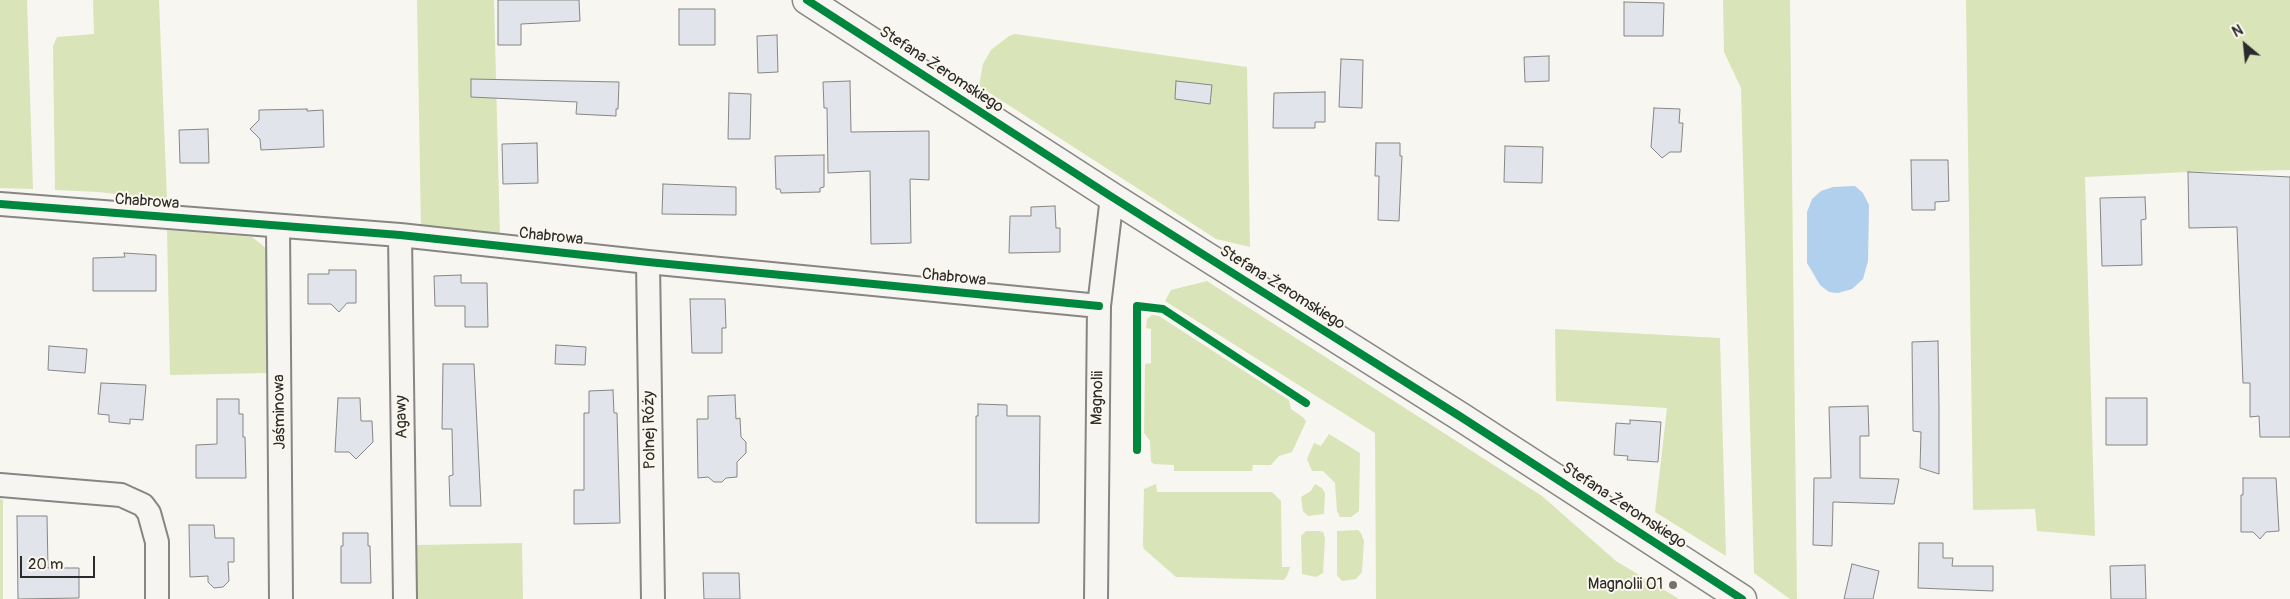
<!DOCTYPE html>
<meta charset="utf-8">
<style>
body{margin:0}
#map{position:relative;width:2290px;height:599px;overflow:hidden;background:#f8f6f0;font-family:Pangolin,sans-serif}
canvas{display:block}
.north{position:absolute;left:2220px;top:20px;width:50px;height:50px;-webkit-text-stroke:4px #fbf7ec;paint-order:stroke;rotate:332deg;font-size:14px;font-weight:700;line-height:20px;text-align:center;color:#2b2b2b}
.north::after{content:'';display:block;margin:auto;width:18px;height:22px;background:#2b2b2b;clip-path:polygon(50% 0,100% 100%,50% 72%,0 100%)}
.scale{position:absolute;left:20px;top:556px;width:75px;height:22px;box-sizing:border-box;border:2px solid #2b2b2b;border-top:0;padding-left:6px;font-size:15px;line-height:18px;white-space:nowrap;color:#2b2b2b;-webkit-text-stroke:4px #fbf7ec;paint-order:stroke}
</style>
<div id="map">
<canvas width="2290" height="599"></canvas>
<div class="north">N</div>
<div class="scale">20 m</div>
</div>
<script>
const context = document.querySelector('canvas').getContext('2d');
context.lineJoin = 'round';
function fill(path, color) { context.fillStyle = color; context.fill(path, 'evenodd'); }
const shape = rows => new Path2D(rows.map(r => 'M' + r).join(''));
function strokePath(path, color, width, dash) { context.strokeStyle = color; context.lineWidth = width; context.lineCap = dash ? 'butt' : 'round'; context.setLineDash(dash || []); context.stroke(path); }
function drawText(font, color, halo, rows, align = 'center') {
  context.font = font + ' Pangolin,sans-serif'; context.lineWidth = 4; context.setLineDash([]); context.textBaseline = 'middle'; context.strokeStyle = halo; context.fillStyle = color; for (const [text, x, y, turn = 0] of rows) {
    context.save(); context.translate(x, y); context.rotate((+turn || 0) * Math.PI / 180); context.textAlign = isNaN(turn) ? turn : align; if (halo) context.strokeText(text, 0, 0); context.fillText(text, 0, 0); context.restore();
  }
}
const green = shape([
 [0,0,27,0,33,189,0,188],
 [93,0,159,0,167,200,98,192,55,190,53,46,57,37,94,34],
 [417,0,494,0,500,237,421,229],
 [1723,0,1790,0,1797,599,1790,599,1754,573,1741,88,1724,52],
 [1966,0,2290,0,2290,170,2188,172,2085,177,2095,536,2037,531,2035,509,1973,510],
 [1015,34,1247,67,1250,247,1216,239,979,86,983,64,991,50,1009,36],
 [167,230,252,237,267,249,270,373,170,375],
 [1207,281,1542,496,1616,561,1679,599,1376,599,1375,433,1165,301,1171,290],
 [1152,315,1159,316,1289,400,1291,409,1304,418,1306,422,1292,452,1279,456,1271,465,1253,465,1252,471,1174,471,1174,465,1154,464,1151,462,1150,441,1144,433,1145,364,1151,363,1151,329,1146,328,1147,319],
 [1555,329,1720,338,1726,556,1655,512,1667,408,1556,401],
 [1329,434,1360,453,1359,511,1351,517,1340,517,1337,511,1335,483,1323,471,1312,471,1307,459,1314,443,1321,446],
 [1156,484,1157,492,1272,492,1281,501,1282,567,1290,567,1287,576,1284,580,1176,577,1144,549,1143,545,1144,489],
 [1315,484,1322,488,1325,493,1324,514,1308,516,1303,511,1301,497,1311,491],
 [0,499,3,500,3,599,0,599],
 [1358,530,1361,533,1364,541,1362,572,1356,579,1342,581,1337,575,1337,531],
 [1306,531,1319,531,1323,532,1325,538,1323,573,1316,577,1302,574,1301,536],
 [522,543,523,599,417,599,416,545]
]);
const water = shape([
 [1855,186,1863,193,1869,205,1868,261,1863,279,1852,289,1838,293,1829,292,1820,285,1807,263,1807,212,1812,199,1821,191,1833,187]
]);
const building = shape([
 [498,0,579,0,580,21,521,24,521,45,498,45,498,0],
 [1624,2,1664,3,1663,36,1624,36,1624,2],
 [679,9,715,9,715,45,679,45,679,9],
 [777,35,778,72,758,73,757,36,777,35],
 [1549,56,1549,81,1525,82,1524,57,1549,56],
 [1341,59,1363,60,1362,108,1339,107,1341,59],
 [471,79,619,82,618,109,616,109,616,116,576,114,577,102,471,97,471,79],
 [850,81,851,132,929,131,929,180,910,179,911,243,871,244,870,171,828,173,827,108,824,108,823,82,850,81],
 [1176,81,1212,85,1210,104,1175,99,1176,81],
 [1325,92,1325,122,1315,122,1315,128,1273,128,1274,93,1325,92],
 [729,93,751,94,750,139,728,139,729,93],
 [1654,108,1680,109,1679,123,1683,123,1681,152,1670,152,1662,158,1651,147,1654,108],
 [307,109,307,111,323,110,324,147,261,150,260,139,250,129,259,120,259,110,307,109],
 [208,129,209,163,180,163,179,130,208,129],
 [537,143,538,183,503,184,502,144,537,143],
 [1376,143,1400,143,1400,156,1402,156,1399,221,1378,220,1379,176,1375,176,1376,143],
 [1505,146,1543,147,1542,183,1504,182,1505,146],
 [824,155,824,187,820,188,820,192,781,193,780,189,776,189,775,156,824,155],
 [1911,160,1948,160,1949,201,1935,202,1935,210,1912,210,1911,160],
 [2188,172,2290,177,2290,437,2260,437,2259,416,2250,417,2250,383,2243,383,2237,227,2189,228,2188,172],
 [663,184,736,187,736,215,662,214,663,184],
 [2145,197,2146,219,2141,220,2142,265,2102,266,2100,198,2145,197],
 [1055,206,1056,228,1060,228,1060,252,1009,253,1010,216,1031,216,1031,207,1055,206],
 [124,253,156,255,156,291,93,291,93,258,125,257,124,253],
 [329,270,356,270,356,303,347,303,339,312,331,304,308,304,308,274,329,274,329,270],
 [461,275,461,283,487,283,488,327,465,327,465,306,435,306,434,276,461,275],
 [690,299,725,299,726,328,722,328,722,353,692,353,690,299],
 [1938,341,1939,406,1939,474,1920,468,1921,432,1913,431,1912,342,1938,341],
 [556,345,586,347,585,365,555,364,556,345],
 [49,346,87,349,85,373,48,370,49,346],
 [443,364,474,364,481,506,450,506,449,476,453,475,452,429,442,429,443,364],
 [101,383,146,385,143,420,130,419,130,424,109,422,109,415,98,414,101,383],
 [613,390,614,413,617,413,620,523,574,524,574,490,584,490,584,413,589,413,589,391,613,390],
 [735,395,736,419,740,418,741,437,746,442,746,453,737,462,737,477,726,478,722,482,714,482,708,477,698,478,697,419,708,419,708,396,735,395],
 [338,398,360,398,361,421,372,421,373,442,356,459,349,452,335,452,338,398],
 [2106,398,2147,398,2147,445,2106,445,2106,398],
 [217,399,239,399,239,414,243,414,243,437,245,437,246,478,196,478,196,445,217,444,217,399],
 [978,404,1007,405,1007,416,1040,416,1039,523,976,523,976,416,978,416,978,404],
 [1868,406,1869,436,1860,436,1860,478,1899,479,1894,504,1833,502,1832,546,1813,545,1814,478,1831,478,1829,407,1868,406],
 [1630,420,1661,422,1658,462,1627,460,1628,456,1614,455,1616,423,1630,424,1630,420],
 [2243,478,2276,478,2279,531,2266,532,2260,539,2253,532,2241,532,2241,495,2243,495,2243,478],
 [17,516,47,516,48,568,79,568,79,598,18,599,17,516],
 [189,525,214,525,215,538,234,538,234,562,228,562,229,581,223,587,214,588,208,582,208,576,190,577,189,525],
 [343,533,368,533,368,546,370,546,371,583,341,583,341,546,343,546,343,533],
 [1919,543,1943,543,1943,558,1953,558,1952,566,1993,566,1993,591,1918,588,1919,543],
 [1852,564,1879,571,1873,599,1844,599,1852,564],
 [2145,565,2146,599,2111,599,2110,566,2145,565],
 [703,573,739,573,740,599,704,599,703,573]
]);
const minor = shape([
 [0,204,400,235,648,262,1099,306],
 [278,226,281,599],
 [400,235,405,599],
 [648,262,653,599],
 [0,485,121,495,143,505,149,513,157,542,157,599],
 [1096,599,1099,306,1112,197]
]);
const tertiary = shape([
 [807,0,1112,197,1461,417,1742,599]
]);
const cycleway = shape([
 [807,0,1112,197,1461,417,1742,599],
 [0,204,400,235,648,262,1099,306],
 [1137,450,1137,306,1163,309,1306,403]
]);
const markers = [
 [1673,585,5,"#737270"]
];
const streetNames = [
 ["Stefana Żeromskiego",941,70,33],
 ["Chabrowa",147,202,4],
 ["Chabrowa",551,237,6],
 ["Chabrowa",954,278,6],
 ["Stefana Żeromskiego",1282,288,32],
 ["Magnolii",1098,398,-89],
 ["Jaśminowa",280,412,-91],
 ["Agawy",402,417,-91],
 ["Polnej Róży",650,430,-91],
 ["Stefana Żeromskiego",1624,506,33]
];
const poiNames = [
 ["Magnolii 01",1663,585]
];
fill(green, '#dae4b9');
fill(water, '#b0d0ed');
fill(building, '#e1e4ea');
strokePath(building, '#878684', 1);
strokePath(minor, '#878684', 26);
strokePath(tertiary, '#878684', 31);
strokePath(minor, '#f6f5f1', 22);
strokePath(tertiary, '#f6f5f1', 28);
strokePath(cycleway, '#00873e', 8);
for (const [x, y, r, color] of markers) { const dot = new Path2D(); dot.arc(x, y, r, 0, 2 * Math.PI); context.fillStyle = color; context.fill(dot); strokePath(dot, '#fbf7ec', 2); }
drawText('16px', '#2b2b2b', '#fbf7ec', streetNames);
drawText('16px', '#2b2b2b', '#fbf7ec', poiNames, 'right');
</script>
